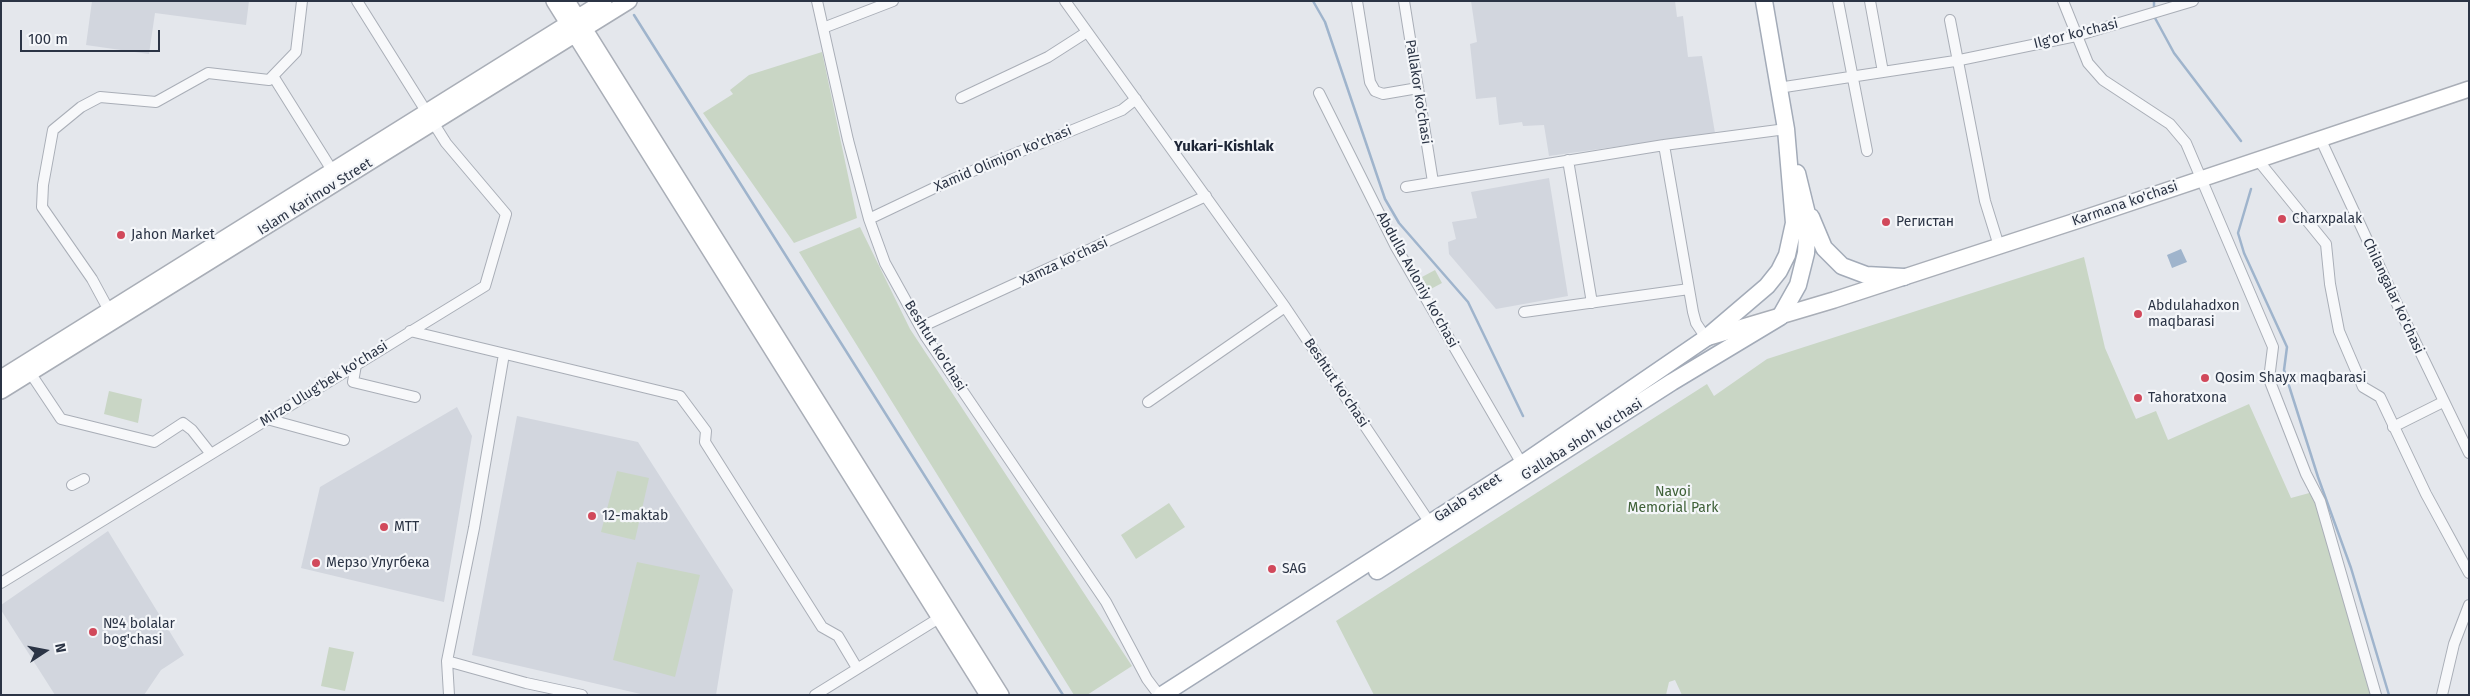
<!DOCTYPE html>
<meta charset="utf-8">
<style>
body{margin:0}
#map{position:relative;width:2470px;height:696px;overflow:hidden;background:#e4e7ec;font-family:"Fira Sans",sans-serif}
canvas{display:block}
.frame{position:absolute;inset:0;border:2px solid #2b3445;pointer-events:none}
.north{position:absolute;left:20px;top:626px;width:50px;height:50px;-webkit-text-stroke:4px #f4f6f9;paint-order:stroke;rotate:79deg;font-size:14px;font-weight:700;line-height:20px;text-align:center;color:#2b3445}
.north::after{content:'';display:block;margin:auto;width:18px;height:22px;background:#2b3445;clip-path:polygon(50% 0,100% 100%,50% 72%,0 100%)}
.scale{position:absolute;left:20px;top:30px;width:140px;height:22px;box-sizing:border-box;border:2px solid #2b3445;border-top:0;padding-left:6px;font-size:15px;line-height:18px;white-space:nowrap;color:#2b3445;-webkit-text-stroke:4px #f4f6f9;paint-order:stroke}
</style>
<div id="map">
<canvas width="2470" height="696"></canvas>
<div class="frame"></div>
<div class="north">N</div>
<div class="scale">100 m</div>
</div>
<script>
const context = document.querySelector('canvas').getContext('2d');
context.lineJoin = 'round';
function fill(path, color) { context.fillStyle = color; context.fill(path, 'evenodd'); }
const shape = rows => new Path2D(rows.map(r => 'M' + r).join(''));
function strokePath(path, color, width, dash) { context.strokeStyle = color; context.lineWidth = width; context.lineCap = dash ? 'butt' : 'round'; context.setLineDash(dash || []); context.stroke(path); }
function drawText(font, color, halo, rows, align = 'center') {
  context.font = font + ' "Fira Sans",sans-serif'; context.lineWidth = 4.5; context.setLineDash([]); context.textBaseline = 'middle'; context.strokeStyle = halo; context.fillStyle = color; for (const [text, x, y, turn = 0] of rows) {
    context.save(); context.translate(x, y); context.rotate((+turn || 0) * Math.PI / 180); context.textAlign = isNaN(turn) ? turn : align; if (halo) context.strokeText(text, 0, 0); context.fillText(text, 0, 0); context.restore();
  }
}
const built = shape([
 [92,1,249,1,246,25,155,13,149,54,86,45],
 [1471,1,1675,1,1677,17,1683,16,1688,57,1702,56,1715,133,1549,156,1544,125,1523,126,1522,122,1499,125,1496,97,1476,99,1470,44,1477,42],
 [1549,178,1568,296,1496,309,1449,254,1448,242,1456,239,1452,222,1477,218,1471,192],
 [457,407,472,436,444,602,301,568,320,487],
 [517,416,638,442,733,590,716,695,645,695,472,655],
 [108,531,184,655,161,670,144,695,55,695,1,610,1,605]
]);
const green = shape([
 [822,52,857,218,794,243,703,113,733,94,730,90,749,75],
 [860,227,910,329,1132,666,1087,695,1074,695,799,252],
 [2084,257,2105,348,2136,419,2156,411,2168,440,2249,404,2291,498,2313,492,2373,695,1682,695,1675,680,1669,682,1666,695,1374,695,1336,621,1707,384,1714,396,1767,359],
 [1435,270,1442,283,1429,290,1422,277],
 [109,391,142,399,138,423,104,414],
 [617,471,649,478,635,540,601,532],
 [1169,503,1185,527,1136,559,1121,535],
 [637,562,700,575,675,677,613,660],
 [329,647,354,652,345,691,321,686]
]);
const water = shape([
 [2181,249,2187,262,2172,268,2167,255]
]);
const stream = shape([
 [1313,1,1325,22,1385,199,1399,223,1468,302,1523,416],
 [2154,7,2154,1],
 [634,15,1063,695],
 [2155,18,2174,53,2241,141],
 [2251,189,2238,233,2244,253,2287,347,2284,370,2318,477,2351,568,2389,695]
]);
const street = shape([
 [817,1,848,140,869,219,885,263,926,337,1106,602,1147,679,1159,695],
 [1065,1,1285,307,1430,523],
 [1357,1,1370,82,1375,91,1383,94,1418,88],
 [1404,1,1433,182],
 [1838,1,1867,151],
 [1870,1,1883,72],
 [2063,1,2088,63,2103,80,2170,124,2186,143,2273,347,2269,379,2306,474,2320,501,2376,695],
 [1950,20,1985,201,1999,246],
 [823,28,893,1],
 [273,76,335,175],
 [1778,88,1955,61,2076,36,2193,1],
 [1319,93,1396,247,1522,464],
 [961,98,1048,57,1087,32],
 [2320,138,2396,302,2469,453],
 [1664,145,1693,312,1696,323,1706,338],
 [2257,159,2326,244,2330,284,2339,331,2363,387,2380,397,2426,494,2469,573],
 [1568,160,1592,303],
 [1406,187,1664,145,1786,129],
 [869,219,953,179,1122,110,1136,99],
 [1524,312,1689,289],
 [112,316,92,279,42,207,43,185,53,130,81,107,100,97,156,102,208,73,269,80,296,52,302,1],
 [921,327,1206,196],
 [410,331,680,396,706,431,705,442,822,627,838,636,857,668],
 [356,365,353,382,415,397],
 [31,374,61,419,154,442,183,423,192,430,211,454],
 [1148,402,1285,307],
 [267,419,344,440],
 [2393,427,2443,402],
 [72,485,84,479],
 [1,583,485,286,506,214,446,143,357,1],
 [447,661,526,683,582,695],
 [449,695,447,661,474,528,504,354],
 [815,695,944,615],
 [2442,695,2454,644,2469,605]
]);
const secondary = shape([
 [554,1,988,695],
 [567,1,1001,695],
 [1706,338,1834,300,2079,220,2469,89],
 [1,378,604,1],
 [1,391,629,1]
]);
const primary = shape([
 [1811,217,1824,248,1842,266,1866,275,1904,277],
 [1377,571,1672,382,1780,317,1798,285,1806,253,1808,218,1797,173],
 [1162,695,1522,464,1706,338,1767,286,1779,271,1787,255,1794,223,1786,129,1764,1]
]);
const markers = [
 [2282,219,5,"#d1495b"],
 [1886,222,5,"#d1495b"],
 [121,235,5,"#d1495b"],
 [2138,314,5,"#d1495b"],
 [2205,378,5,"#d1495b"],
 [2138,398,5,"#d1495b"],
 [592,516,5,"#d1495b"],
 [384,527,5,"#d1495b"],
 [316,563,5,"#d1495b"],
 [1272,569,5,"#d1495b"],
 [93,632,5,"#d1495b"]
];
const streetNames = [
 ["Ilg'or ko'chasi",2076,34,-14],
 ["Pallakor ko'chasi",1418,92,81],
 ["Xamid Olimjon ko'chasi",1003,159,-23],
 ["Islam Karimov Street",315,197,-32],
 ["Karmana ko'chasi",2125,204,-19],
 ["Xamza ko'chasi",1064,262,-25],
 ["Abdulla Avloniy ko'chasi",1417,280,61],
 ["Chilangalar ko'chasi",2393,296,65],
 ["Beshtut ko'chasi",935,346,58],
 ["Beshtut ko'chasi",1336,383,56],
 ["Mirzo Ulug'bek ko'chasi",324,384,-32],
 ["G'allaba shoh ko'chasi",1582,440,-32],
 ["Galab street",1468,498,-33]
];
const poiNames = [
 ["Charxpalak",2292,219],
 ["Регистан",1896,222],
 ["Jahon Market",131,235],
 ["Abdulahadxon",2148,306],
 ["maqbarasi",2148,322],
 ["Qosim Shayx maqbarasi",2215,378],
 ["Tahoratxona",2148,398],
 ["12-maktab",602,516],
 ["MTT",394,527],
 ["Мерзо Улугбека",326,563],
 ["SAG",1282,569],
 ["№4 bolalar",103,624],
 ["bog'chasi",103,640]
];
const parkNames = [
 ["Navoi",1673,492],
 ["Memorial Park",1673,508]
];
const neighbourhoodNames = [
 ["Yukari-Kishlak",1224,147]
];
fill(built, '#d2d6de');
fill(green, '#c9d6c5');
fill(water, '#9fb4cc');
strokePath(stream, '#9fb4cc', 2.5);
strokePath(street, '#a9aeb7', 12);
strokePath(secondary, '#a9aeb7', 18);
strokePath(primary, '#a3abb8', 19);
strokePath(street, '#f7f8fa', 10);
strokePath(secondary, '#fff', 15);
strokePath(primary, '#fff', 16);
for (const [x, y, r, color] of markers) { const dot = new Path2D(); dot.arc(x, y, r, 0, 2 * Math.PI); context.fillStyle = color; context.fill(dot); strokePath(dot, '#f4f6f9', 2); }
drawText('14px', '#2b3445', '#f4f6f9', streetNames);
drawText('14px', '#2b3445', '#f4f6f9', poiNames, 'left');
drawText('14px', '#3f6138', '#f4f6f9', parkNames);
drawText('bold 15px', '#1d2536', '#f4f6f9', neighbourhoodNames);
</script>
